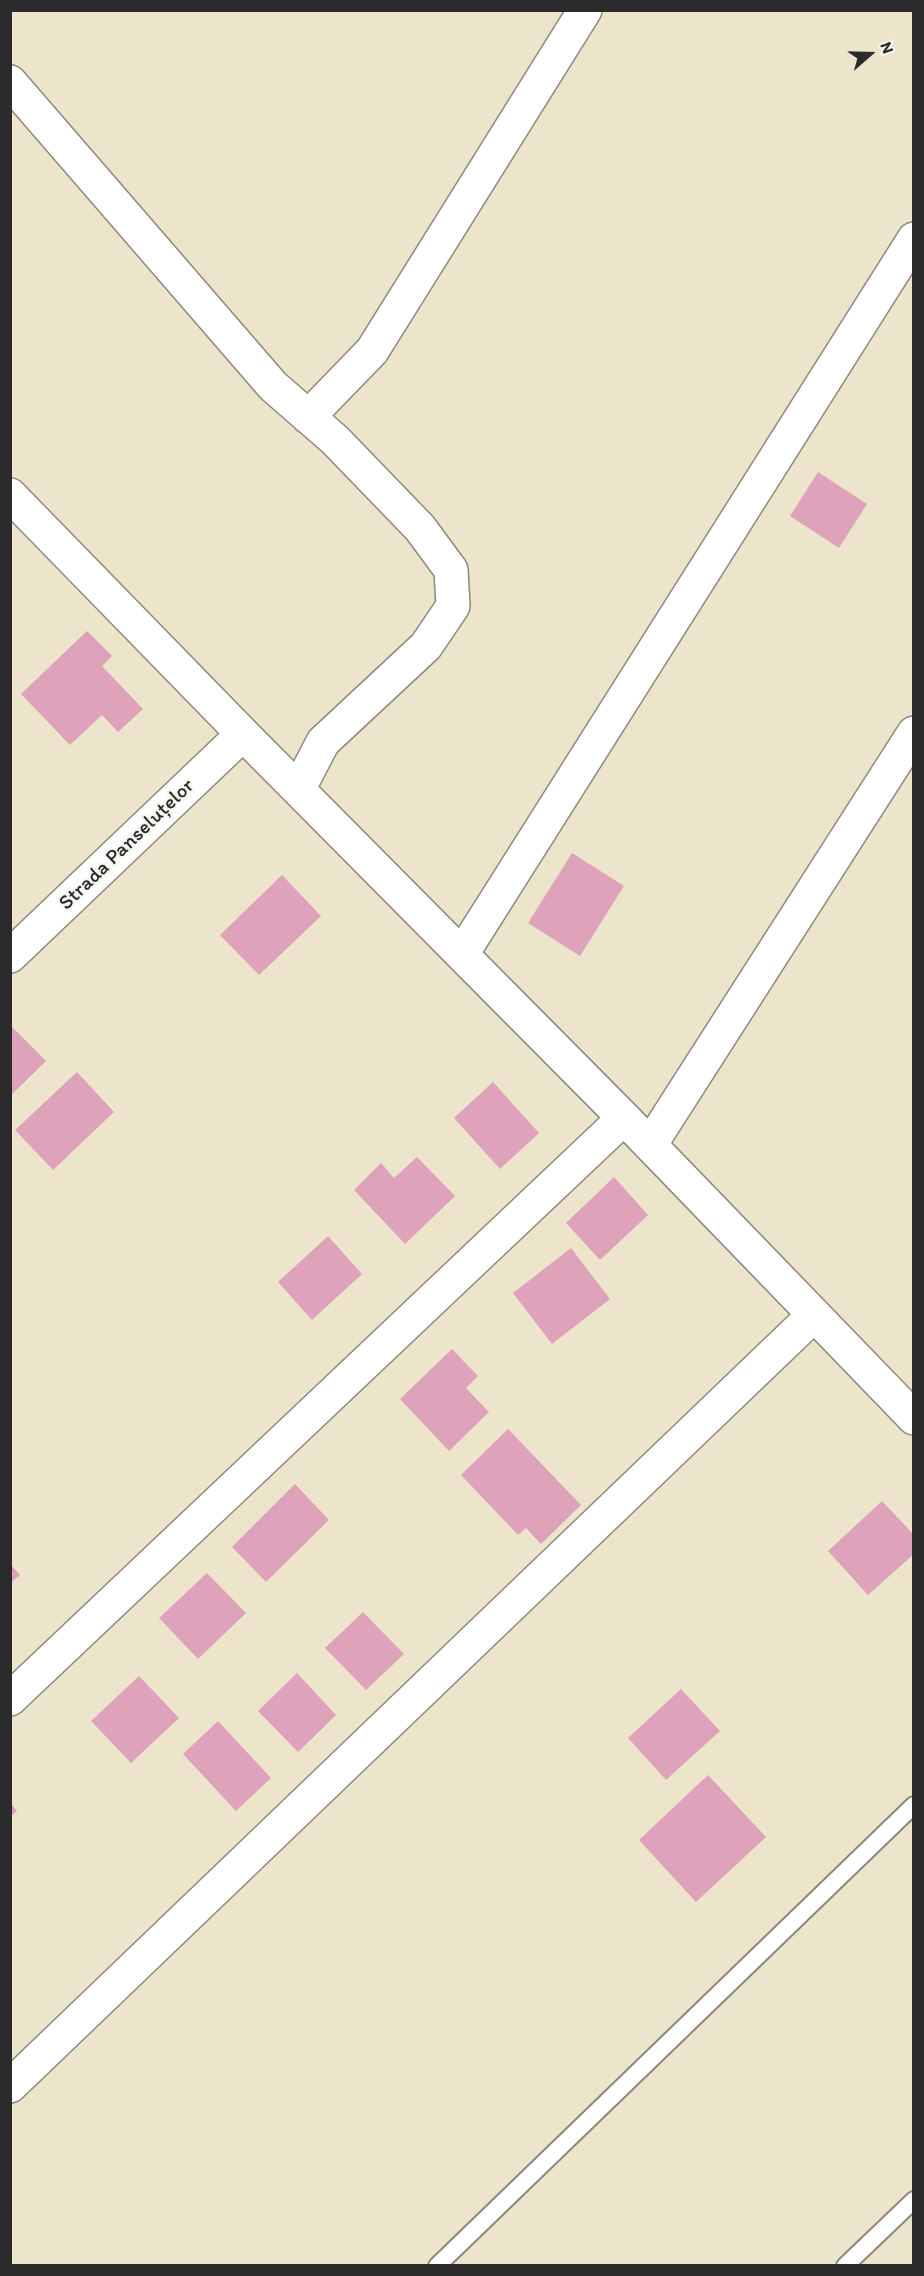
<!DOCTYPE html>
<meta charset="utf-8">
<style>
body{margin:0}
#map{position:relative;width:924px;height:2276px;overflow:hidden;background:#ede5cb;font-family:Itim,sans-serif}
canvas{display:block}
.frame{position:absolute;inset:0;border:12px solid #2b2b2b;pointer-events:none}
.north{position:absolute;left:840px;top:24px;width:60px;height:60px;-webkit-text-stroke:4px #f6f6f2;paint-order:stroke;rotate:70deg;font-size:16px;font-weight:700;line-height:24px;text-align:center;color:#2b2b2b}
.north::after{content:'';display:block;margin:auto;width:21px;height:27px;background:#2b2b2b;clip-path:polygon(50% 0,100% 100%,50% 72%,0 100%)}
</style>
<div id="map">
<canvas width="924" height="2276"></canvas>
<div class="frame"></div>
<div class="north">N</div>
</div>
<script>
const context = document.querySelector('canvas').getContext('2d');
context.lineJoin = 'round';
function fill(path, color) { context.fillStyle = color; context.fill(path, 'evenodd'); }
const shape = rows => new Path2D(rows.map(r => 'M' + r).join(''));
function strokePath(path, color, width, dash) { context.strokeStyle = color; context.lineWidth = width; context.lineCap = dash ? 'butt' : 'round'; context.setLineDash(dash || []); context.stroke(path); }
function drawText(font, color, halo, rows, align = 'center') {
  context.font = font + ' Itim,sans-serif'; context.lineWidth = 5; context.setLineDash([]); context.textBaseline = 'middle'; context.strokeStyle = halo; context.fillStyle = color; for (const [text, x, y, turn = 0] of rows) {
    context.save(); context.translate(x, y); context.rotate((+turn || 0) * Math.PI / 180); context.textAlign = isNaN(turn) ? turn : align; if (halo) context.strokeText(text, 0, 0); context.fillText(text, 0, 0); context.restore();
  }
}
const building = shape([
 [818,472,867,504,839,548,790,516],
 [87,631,112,656,102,666,143,709,118,732,102,715,70,745,21,694],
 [572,853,624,886,580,956,528,923],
 [282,875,321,916,259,975,220,935],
 [10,1025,46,1061,10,1096],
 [77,1072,114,1112,53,1170,15,1130],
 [493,1082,539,1133,500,1169,454,1118],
 [417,1157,455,1196,405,1244,354,1190,381,1163,394,1178],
 [614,1177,648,1215,600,1260,566,1223],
 [328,1236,362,1274,312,1320,278,1282],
 [571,1248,610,1299,552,1344,513,1293],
 [452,1349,478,1376,466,1388,489,1412,449,1451,400,1399],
 [508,1429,581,1505,541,1544,526,1528,518,1535,461,1475],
 [295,1484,329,1520,266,1582,232,1547],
 [882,1501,914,1535,914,1554,868,1595,828,1551],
 [10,1564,20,1575,10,1583],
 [207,1573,246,1613,198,1659,159,1618],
 [363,1612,404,1654,366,1690,325,1648],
 [297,1673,336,1715,298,1752,258,1711],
 [139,1676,179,1718,131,1763,91,1721],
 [681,1689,720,1731,666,1780,628,1738],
 [218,1721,271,1778,236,1811,183,1754],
 [708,1775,766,1837,696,1902,639,1840],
 [10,1803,17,1811,10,1817]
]);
const service = shape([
 [437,2266,914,1805],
 [845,2266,914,2200]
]);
const minor = shape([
 [10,82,273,386,335,440,420,528,451,570,453,606,426,646,323,742,299,788],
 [308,417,372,351,585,10],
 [10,495,243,734,624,1118,914,1418],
 [462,954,914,239],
 [10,956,243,734],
 [650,1145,914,733],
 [10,1699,624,1118],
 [10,2086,814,1315]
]);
const streetNames = [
 ["Strada Panseluțelor",127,845,-44]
];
fill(building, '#dfa2bb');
strokePath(service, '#8c887b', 20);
strokePath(minor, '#8c887b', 36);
strokePath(service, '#fff', 16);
strokePath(minor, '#fff', 33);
drawText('21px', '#2b2b2b', '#f6f6f2', streetNames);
</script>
